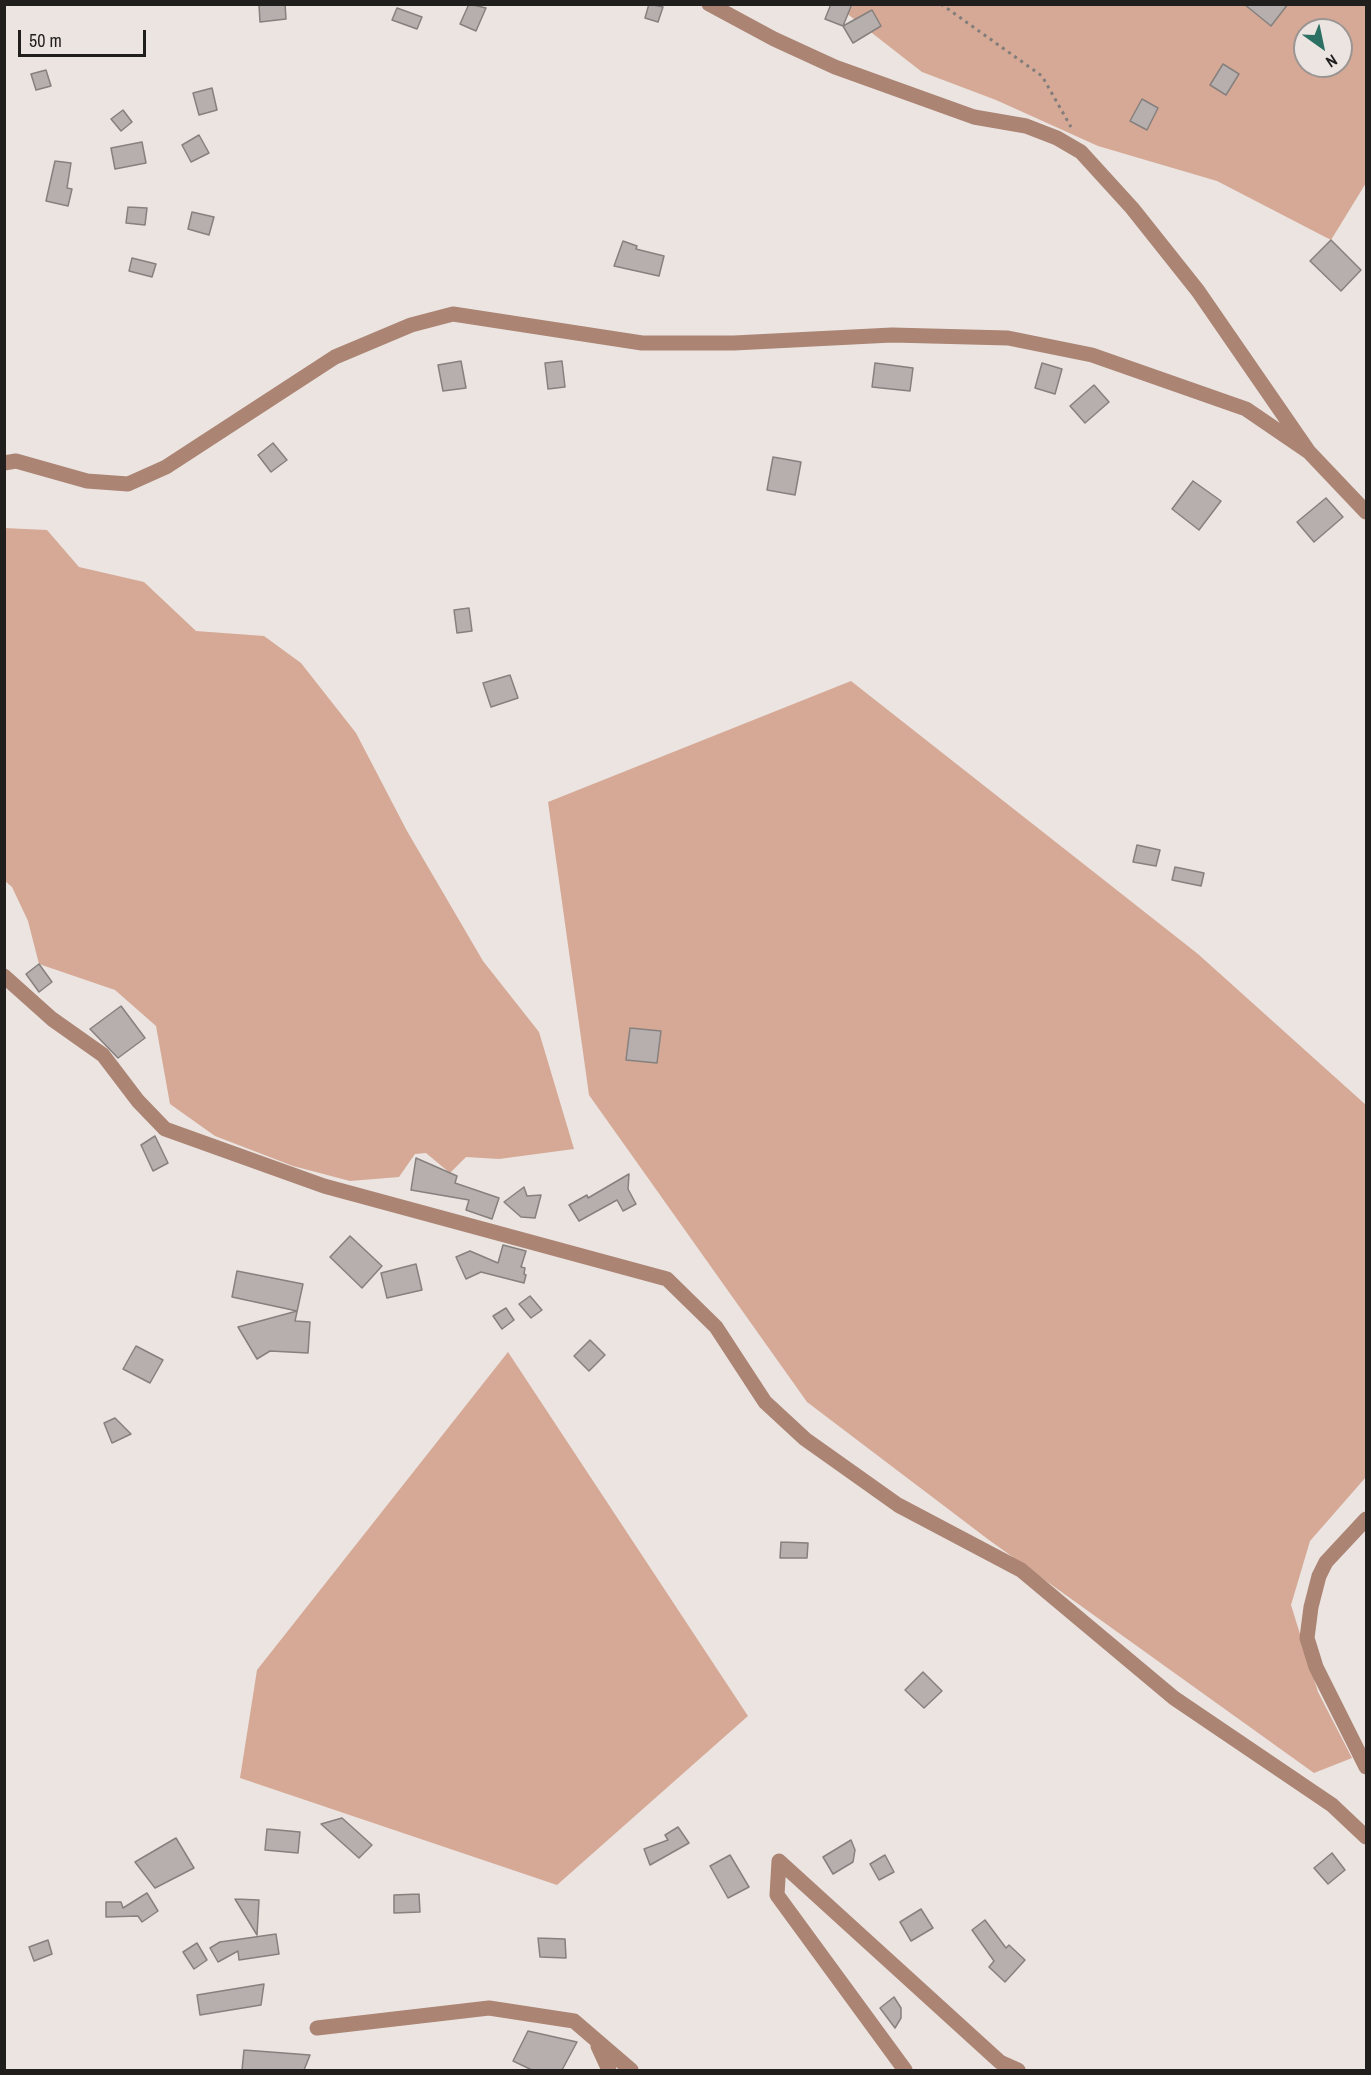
<!DOCTYPE html>
<style>
body{margin:0}
#map{position:relative;width:1371px;height:2075px;overflow:hidden;background:#ebe4e1;font-family:"Archivo Narrow",sans-serif}
canvas{display:block}
.frame{position:absolute;inset:0;border:6px solid #211f1e;pointer-events:none}
.north{position:absolute;left:1293px;top:18px;width:60px;height:60px;box-sizing:border-box;background:#ebe4e1;border:2px solid #9a9593;border-radius:50%;rotate:147deg;font-size:16px;font-weight:700;line-height:24px;text-align:center;color:#211f1e}
.north::after{content:'';display:block;margin:auto;width:21px;height:27px;background:#2b7063;clip-path:polygon(50% 0,100% 100%,50% 72%,0 100%)}
.scale{position:absolute;left:18px;top:30px;width:128px;height:27px;box-sizing:border-box;border:3px solid #211f1e;border-top:0;padding-left:8px;font-size:18px;line-height:21px;white-space:nowrap;color:#211f1e;-webkit-text-stroke:4px #ebe4e1;paint-order:stroke}
</style>
<div id="map">
<canvas width="1371" height="2075"></canvas>
<div class="frame"></div>
<div class="north">N</div>
<div class="scale">50 m</div>
</div>
<script>
const context = document.querySelector('canvas').getContext('2d');
context.lineJoin = 'round';
function fill(path, color) { context.fillStyle = color; context.fill(path, 'evenodd'); }
const shape = rows => new Path2D(rows.map(r => 'M' + r).join(''));
function strokePath(path, color, width, dash) { context.strokeStyle = color; context.lineWidth = width; context.lineCap = dash ? 'butt' : 'round'; context.setLineDash(dash || []); context.stroke(path); }
const forest = shape([
 [836,5,1366,5,1366,183,1331,240,1217,181,1098,146,996,100,922,72],
 [1305,30,1341,30,1341,66,1305,66],
 [4,528,47,530,79,567,144,582,196,631,264,636,301,663,356,733,407,831,483,961,539,1032,574,1149,499,1159,466,1157,450,1173,426,1153,415,1154,399,1177,350,1181,293,1166,215,1136,170,1104,156,1026,115,990,39,964,28,921,12,887,5,881],
 [851,681,1198,954,1366,1105,1366,1477,1310,1541,1291,1605,1318,1692,1352,1758,1314,1773,989,1540,807,1402,589,1095,548,802],
 [508,1352,748,1716,557,1885,240,1778,257,1670]
]);
const building = shape([
 [285,4,286,19,260,22,259,5,285,4],
 [469,4,486,8,476,31,460,24,469,4],
 [649,4,663,7,658,22,645,18,649,4],
 [831,4,852,4,843,26,825,19,831,4],
 [1244,4,1288,4,1271,26,1244,4],
 [397,8,422,17,417,29,392,20,397,8],
 [872,10,881,26,853,43,843,26,872,10],
 [1223,64,1239,74,1226,95,1210,85,1223,64],
 [46,70,51,86,36,90,31,74,46,70],
 [212,88,217,110,199,115,193,93,212,88],
 [1142,99,1158,108,1147,130,1130,121,1142,99],
 [123,110,132,122,121,131,111,119,123,110],
 [199,135,209,153,191,162,182,145,199,135],
 [142,142,146,163,115,169,111,148,142,142],
 [55,161,71,163,67,188,72,189,68,206,46,201,55,161],
 [128,207,147,208,145,225,126,223,128,207],
 [192,212,214,217,209,235,188,229,192,212],
 [1331,240,1361,270,1341,291,1310,261,1331,240],
 [623,241,637,246,636,249,664,256,659,276,614,266,623,241],
 [132,258,156,264,152,277,129,271,132,258],
 [461,361,466,388,443,391,438,365,461,361],
 [562,361,565,387,548,389,545,363,562,361],
 [875,363,913,368,910,391,872,387,875,363],
 [1042,363,1062,369,1055,394,1035,388,1042,363],
 [1094,385,1109,402,1085,423,1070,406,1094,385],
 [273,443,287,460,271,472,258,455,273,443],
 [773,457,801,462,795,495,767,490,773,457],
 [1193,481,1221,501,1199,530,1172,509,1193,481],
 [1326,498,1343,517,1314,542,1297,522,1326,498],
 [469,608,472,631,457,633,454,610,469,608],
 [510,675,518,698,491,707,483,683,510,675],
 [1137,845,1160,850,1156,866,1133,862,1137,845],
 [1175,867,1204,873,1201,886,1172,880,1175,867],
 [39,964,52,982,39,992,26,974,39,964],
 [121,1006,145,1038,118,1058,90,1029,121,1006],
 [630,1028,661,1031,657,1063,626,1060,630,1028],
 [155,1136,168,1163,153,1171,141,1145,155,1136],
 [416,1158,457,1176,455,1183,499,1198,492,1219,466,1210,469,1200,411,1190,416,1158],
 [629,1174,628,1189,636,1204,623,1211,617,1200,579,1221,569,1205,587,1195,588,1198,629,1174],
 [524,1187,527,1196,541,1195,535,1218,521,1217,504,1202,524,1187],
 [350,1236,382,1266,362,1288,330,1257,350,1236],
 [503,1245,526,1251,521,1267,525,1268,524,1274,526,1275,524,1283,481,1272,466,1279,456,1257,470,1251,498,1263,503,1245],
 [416,1264,422,1290,387,1298,381,1273,416,1264],
 [237,1271,303,1284,295,1321,310,1322,308,1353,270,1351,257,1359,238,1327,297,1311,232,1297,237,1271],
 [530,1296,542,1310,531,1318,519,1304,530,1296],
 [506,1308,514,1320,502,1329,493,1316,506,1308],
 [590,1340,605,1355,589,1371,574,1356,590,1340],
 [136,1346,163,1360,150,1383,123,1369,136,1346],
 [115,1418,131,1434,112,1443,104,1423,115,1418],
 [781,1542,808,1543,807,1558,780,1558,781,1542],
 [923,1672,942,1691,924,1708,905,1690,923,1672],
 [342,1818,372,1845,359,1858,321,1824,342,1818],
 [678,1827,689,1843,650,1865,644,1849,668,1840,665,1835,678,1827],
 [267,1829,300,1832,298,1853,265,1850,267,1829],
 [176,1838,194,1868,155,1888,135,1862,176,1838],
 [851,1840,855,1850,853,1862,833,1874,823,1857,851,1840],
 [1332,1853,1345,1870,1328,1884,1314,1868,1332,1853],
 [730,1855,749,1887,728,1898,710,1866,730,1855],
 [885,1855,894,1872,879,1880,870,1864,885,1855],
 [147,1893,158,1911,142,1922,138,1916,106,1917,106,1902,121,1902,123,1908,147,1893],
 [419,1894,420,1912,394,1913,394,1895,419,1894],
 [235,1899,259,1900,257,1935,235,1899],
 [921,1909,933,1928,911,1941,900,1922,921,1909],
 [985,1920,1006,1948,1009,1945,1025,1960,1005,1982,989,1967,994,1961,972,1930,985,1920],
 [276,1934,279,1954,239,1960,238,1951,218,1962,210,1948,220,1942,276,1934],
 [538,1938,565,1939,566,1958,540,1957,538,1938],
 [48,1940,52,1954,34,1961,29,1947,48,1940],
 [197,1943,207,1960,194,1969,183,1952,197,1943],
 [264,1984,261,2005,200,2015,197,1995,264,1984],
 [894,1997,901,2008,901,2018,895,2028,880,2008,894,1997],
 [528,2031,577,2042,562,2070,532,2070,513,2061,528,2031],
 [244,2050,310,2055,304,2070,242,2070,244,2050]
]);
const path = shape([
 [941,4,1042,76,1071,127]
]);
const minor = shape([
 [709,4,774,39,835,67,974,117,1026,126,1057,138,1081,152,1132,208,1198,291,1309,452,1366,512],
 [4,463,16,461,87,481,128,484,166,467,335,357,411,325,453,314,642,343,734,343,892,335,1008,338,1092,355,1246,409,1309,452],
 [4,976,52,1019,103,1055,138,1101,165,1129,324,1186,667,1279,716,1327,765,1402,805,1439,898,1505,1021,1570,1174,1698,1332,1805,1366,1837],
 [1366,1519,1326,1562,1319,1576,1311,1607,1307,1638,1316,1667,1366,1767],
 [317,2028,489,2008,574,2021,631,2070],
 [598,2046,609,2070],
 [905,2070,777,1895,779,1861,1000,2062,1018,2070]
]);
fill(forest, '#d6a996');
fill(building, '#b6afad');
strokePath(building, '#86807e', 1.5);
strokePath(path, '#827d7b', 3, [3, 4.5]);
strokePath(minor, '#ab8473', 15);
</script>
